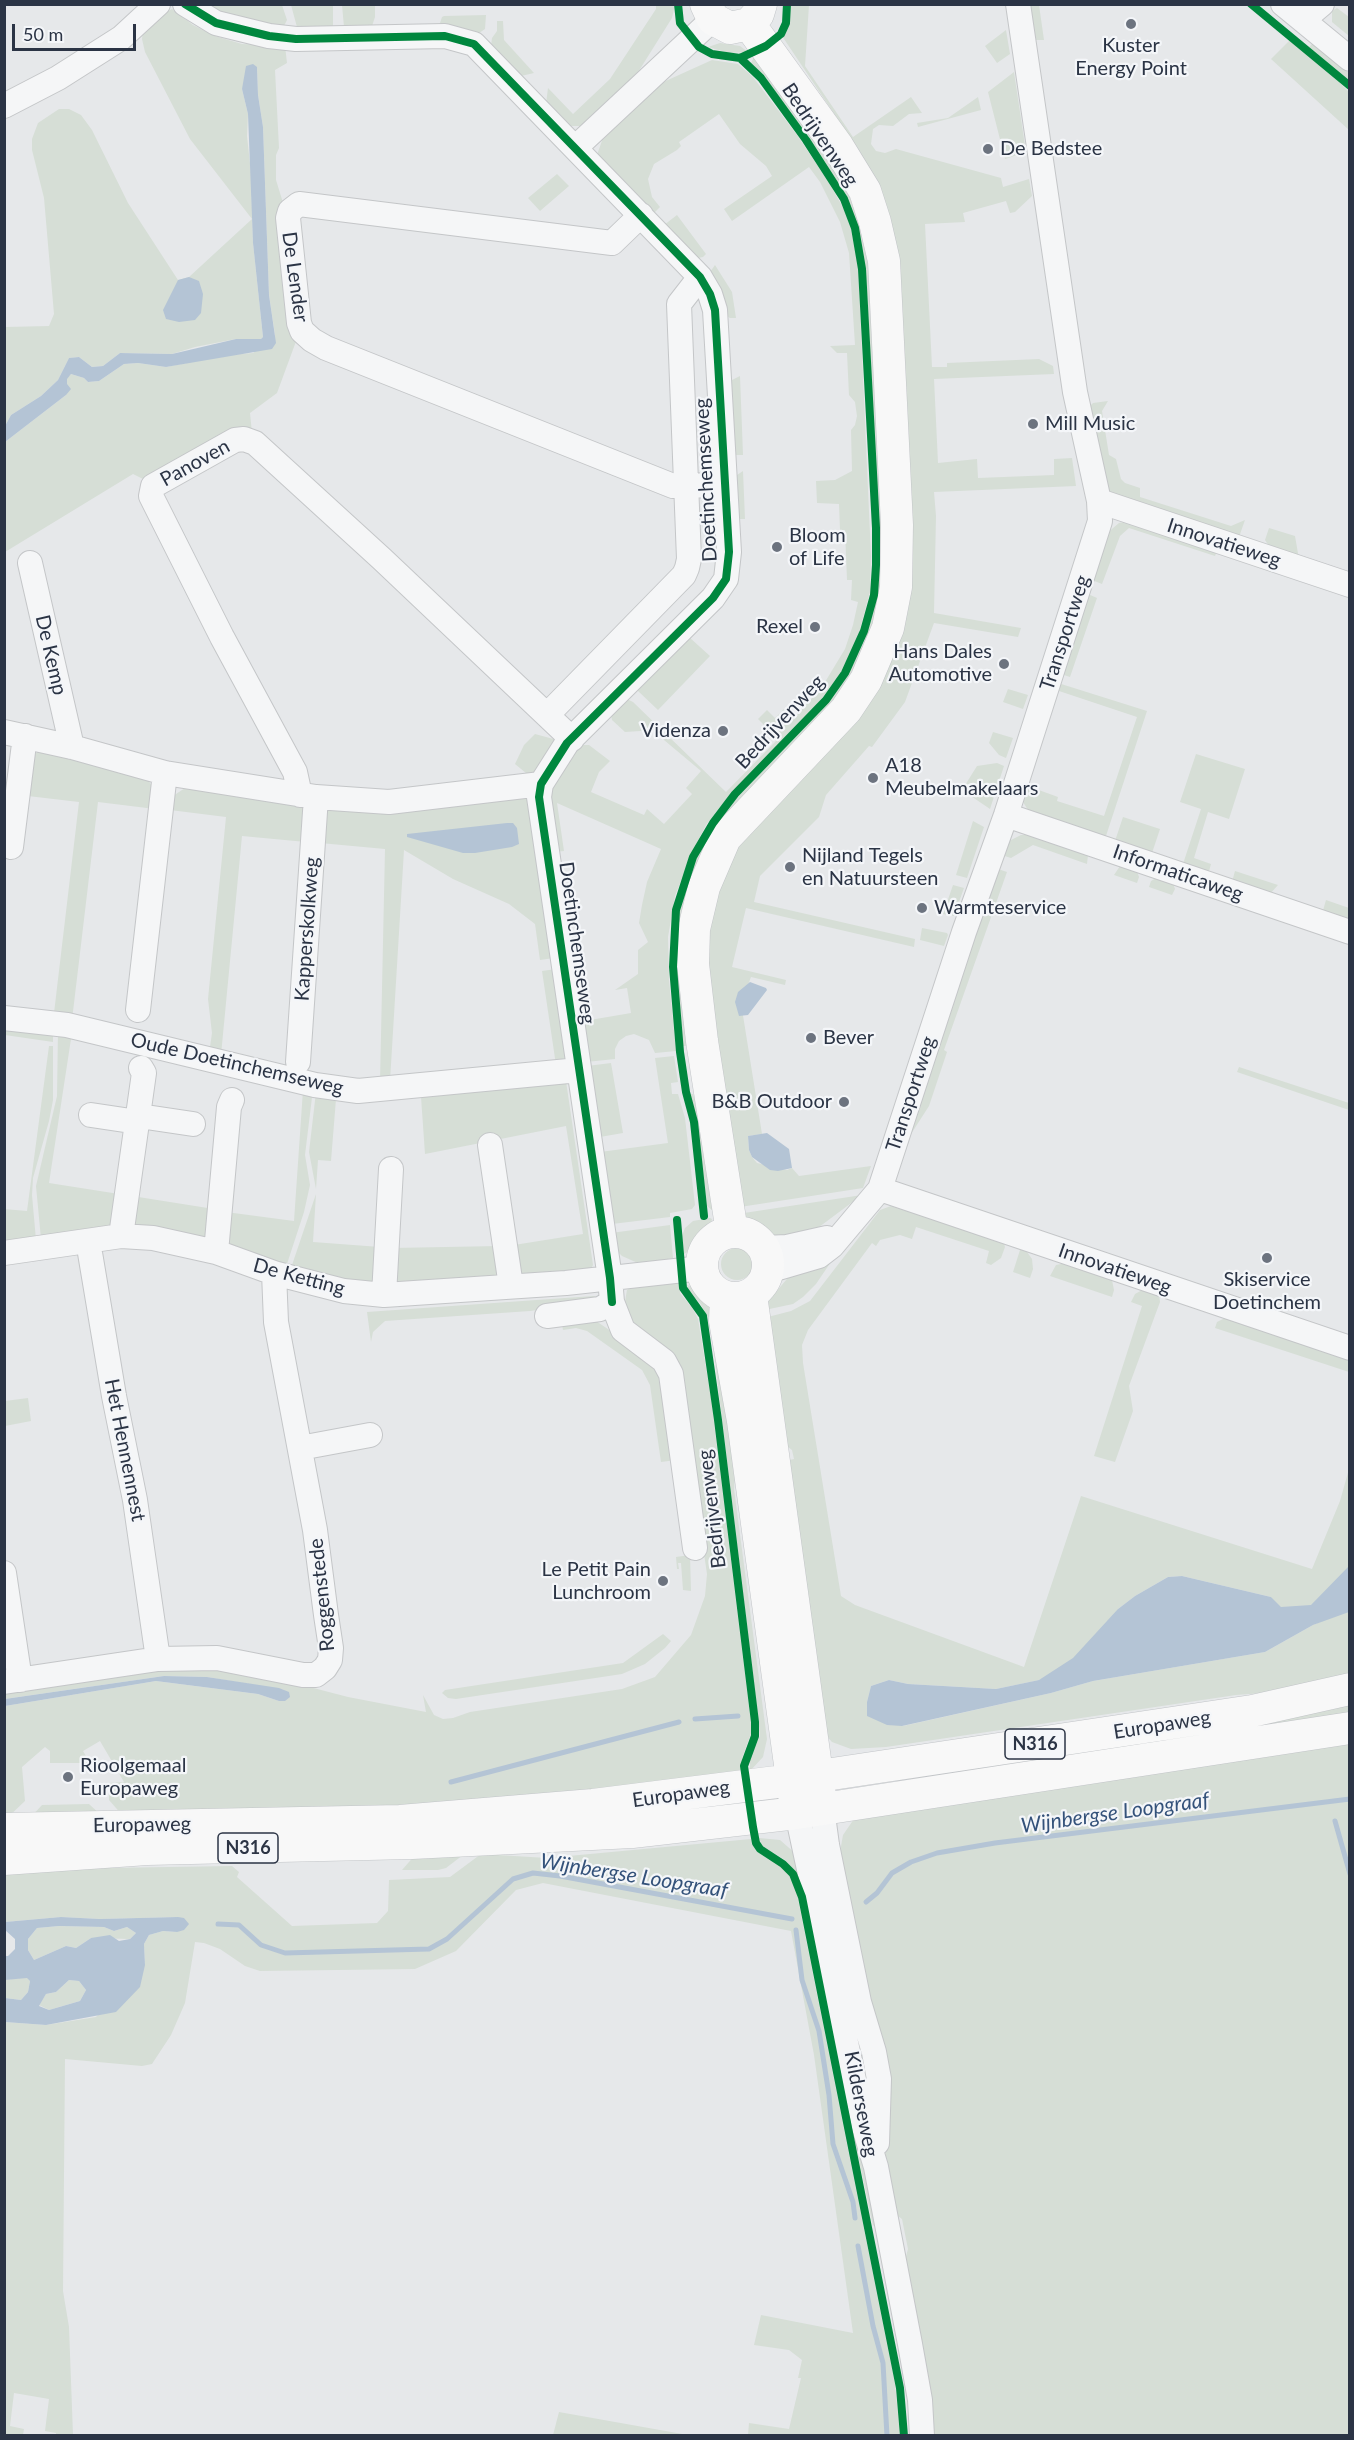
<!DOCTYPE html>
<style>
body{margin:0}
#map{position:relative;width:1354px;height:2440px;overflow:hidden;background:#e6e8ea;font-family:Lato,sans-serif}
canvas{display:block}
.frame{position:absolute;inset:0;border:6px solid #2b3445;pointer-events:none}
.scale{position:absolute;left:12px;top:24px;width:124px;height:27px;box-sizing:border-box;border:3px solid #2b3445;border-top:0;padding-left:8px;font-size:18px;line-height:21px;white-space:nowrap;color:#2b3445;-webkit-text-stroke:4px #f4f6f9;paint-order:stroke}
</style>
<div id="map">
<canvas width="1354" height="2440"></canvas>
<div class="frame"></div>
<div class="scale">50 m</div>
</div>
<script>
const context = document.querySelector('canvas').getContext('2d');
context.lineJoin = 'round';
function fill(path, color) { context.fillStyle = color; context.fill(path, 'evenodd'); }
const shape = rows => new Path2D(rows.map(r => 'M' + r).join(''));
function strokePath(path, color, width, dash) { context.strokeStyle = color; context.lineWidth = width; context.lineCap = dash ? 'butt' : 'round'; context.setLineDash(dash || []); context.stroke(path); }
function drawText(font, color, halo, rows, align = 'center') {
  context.font = font + ' Lato,sans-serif'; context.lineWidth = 4.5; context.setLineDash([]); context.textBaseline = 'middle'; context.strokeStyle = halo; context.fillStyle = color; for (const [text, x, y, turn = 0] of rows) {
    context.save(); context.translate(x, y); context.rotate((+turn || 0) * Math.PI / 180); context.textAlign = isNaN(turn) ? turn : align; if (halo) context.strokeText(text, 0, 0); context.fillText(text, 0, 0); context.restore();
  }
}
const green = shape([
 [203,5,282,5,287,20,283,28,230,18],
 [291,5,333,5,333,26,331,29,297,27],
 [342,5,375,5,375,17,372,26,344,27],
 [656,5,675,5,672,18,630,85,585,126,567,126,546,104,548,88,573,114,610,79,656,9],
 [790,5,809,5,805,66,853,137,911,97,922,113,909,114,893,126,879,125,873,129,871,144,876,151,885,153,896,149,1001,178,1003,187,1029,179,1032,196,1015,212,1010,213,1006,201,963,213,965,222,925,224,932,367,947,367,947,363,1039,359,1053,366,1054,374,934,379,938,463,977,459,978,478,1054,475,1054,459,1072,458,1076,486,934,492,936,516,934,613,1021,628,1018,637,934,623,905,702,872,747,869,746,826,795,819,817,760,876,754,902,915,939,914,947,746,908,732,967,786,980,785,985,751,977,741,1003,762,1134,748,1136,749,1150,752,1157,757,1163,787,1170,792,1168,799,1176,871,1166,863,1188,740,1207,702,956,727,859,878,677,894,293,844,131,845,130,782,36,789,23],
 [1026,5,1039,5,1044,40,1034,40],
 [1337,8,1349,17,1349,36,1332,22,1332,11],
 [172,9,193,25,215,36,242,44,285,46,287,63,275,70,279,148,276,155,276,180,284,206,298,336,277,393,250,413,252,433,147,481,133,474,5,552,5,442,66,395,67,378,71,374,84,378,88,382,99,381,124,364,138,363,166,367,228,355,253,353,275,335,269,295,263,127,258,95,257,67,242,89,248,114,247,136,251,173,253,243,263,337,261,339,236,339,195,347,172,354,120,353,103,366,92,367,79,357,69,358,58,380,41,396,11,415,5,426,5,327,49,326,54,314,44,198,32,150,32,139,38,123,59,109,69,109,81,115,92,130,128,203,178,280,189,277,252,219,190,139,145,52,142,39,143,31,157,17],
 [486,15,485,29,476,35,442,26,440,23,442,17,444,16],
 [497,21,503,21,504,40,534,73,521,76,491,46,492,38,497,31],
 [1006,30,1010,54,997,63,985,46],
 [1290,40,1324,67,1349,92,1349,130,1271,59],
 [720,43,740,46,748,52,729,53,708,47],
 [1313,43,1349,73,1349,82,1309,47],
 [754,57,849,187,871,251,886,563,880,615,850,685,740,805,685,993,686,1046,683,1046,676,963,676,938,681,905,695,862,705,843,736,799,834,696,846,678,865,640,877,594,879,567,877,506,867,287,861,239,844,192,793,117,751,63],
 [712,60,738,64,753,77,797,135,828,181,845,211,851,229,858,265,871,556,870,592,857,640,840,674,816,706,720,807,706,825,693,850,675,896,668,937,669,980,676,1051,655,1053,649,1040,634,1034,626,1036,619,1041,615,1049,615,1059,586,1062,579,1013,588,1012,590,1020,631,1013,627,988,615,990,638,974,638,950,648,942,639,923,642,905,647,882,661,849,557,803,564,851,555,852,549,787,559,769,582,745,589,745,610,761,599,772,591,792,644,815,647,809,664,824,692,794,686,788,701,771,664,740,656,730,625,732,612,720,611,715,627,699,633,702,726,792,778,739,758,719,767,710,775,718,784,709,795,717,822,687,845,649,853,625,858,602,851,600,852,580,847,580,845,530,840,530,839,504,817,503,816,481,835,480,852,471,851,430,855,425,857,416,855,402,849,395,847,353,837,353,830,346,855,345,849,253,840,222,820,182,809,167,732,221,724,209,772,176,766,166,740,144,719,114,679,142,681,146,677,150,654,164,648,179,652,197,660,207,655,212,651,213,598,159,598,152,603,138,659,84],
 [1014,72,1026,152,1005,159,988,92],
 [978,97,981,110,918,127,917,123,948,118],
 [557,174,569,186,540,211,528,198],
 [677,215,706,254,703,257,698,258,664,225],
 [715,265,732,292,736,318,730,318,725,315,710,272],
 [740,376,743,455,736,455,733,453,727,389,732,380],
 [1108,401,1102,411,1109,455,1116,459,1121,479,1125,483,1140,488,1140,497,1231,526,1245,520,1239,537,1114,495,1106,489,1089,407,1093,403],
 [743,471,745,519,737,519,732,485,737,475],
 [1128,521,1218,548,1215,556,1129,528,1120,536,1102,584,1092,580,1106,534,1119,523],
 [1269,528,1295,536,1299,559,1269,546,1265,540],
 [1088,594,1097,598,1070,677,1061,674],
 [689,637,710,656,658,710,638,691,637,687],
 [1058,683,1147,711,1104,842,1028,810,1023,802,1025,785,1058,797,1057,801,1104,816,1137,717,1056,690],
 [1008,689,1028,695,1023,709,1003,702],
 [993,732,1013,738,1006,758,999,755,989,743],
 [535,734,557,740,532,778,515,764,524,745],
 [44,749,145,774,156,794,155,809,98,802,72,1020,54,1013,79,802,28,796,32,759,36,753],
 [1196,754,1245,769,1229,819,1208,812,1194,858,1211,864,1208,875,1182,867,1201,809,1180,802],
 [997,763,1004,766,990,809,962,790,977,766],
 [188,786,300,802,307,812,306,842,242,836,221,1055,209,1054,212,1033,208,999,226,817,170,810,173,796],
 [525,797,529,800,554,958,540,960,535,924,509,904,453,879,404,850,390,1081,398,1085,380,1082,385,849,320,843,321,818,332,803],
 [1123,817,1160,829,1151,856,1114,844],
 [973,821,984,827,967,878,956,875],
 [1021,835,1028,835,1088,855,1087,864,1033,845,1011,858,998,854,1007,842],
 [1120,866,1137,871,1139,877,1137,883,1114,875],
 [998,869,1007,872,944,1050,947,1052,929,1106,902,1148],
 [1235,871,1278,885,1269,895,1232,882],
 [1156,878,1173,883,1175,889,1172,895,1149,887,1151,881],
 [953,885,964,888,954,916,943,914],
 [1326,900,1349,908,1349,923,1322,914],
 [922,928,947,933,948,935,944,946,920,940],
 [577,931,587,1002,578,1004,567,933],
 [556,969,571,1067,556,1065,542,971],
 [5,1023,53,1029,53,1042,5,1035],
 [58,1030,139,1052,71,1039,49,1183,119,1194,112,1226,41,1239,36,1186,57,1096],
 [49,1046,53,1046,53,1100,49,1121,33,1178,32,1195,36,1240,5,1247,4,1209,27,1211],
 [674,1056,678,1082,671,1083,672,1094,678,1094,685,1118,695,1205,692,1209,670,1213,670,1217,612,1224,600,1152,668,1143,655,1058],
 [611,1063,623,1133,600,1137,587,1066],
 [1239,1067,1349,1103,1349,1110,1237,1072],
 [566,1081,593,1265,591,1269,523,1275,519,1270,514,1245,583,1234,566,1126,425,1154,421,1097,376,1101,348,1100],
 [313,1089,305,1155,310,1185,304,1212,286,1267,231,1248,226,1241,226,1212,294,1221,303,1090],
 [316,1092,336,1099,331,1161,318,1160,316,1189,309,1152],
 [690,1094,693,1094,707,1134,713,1211,707,1206,697,1123],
 [316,1194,313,1242,380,1247,373,1282,369,1286,291,1268],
 [862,1195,811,1233,773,1241,751,1226,744,1213],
 [132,1196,214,1209,206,1241,134,1230],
 [891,1206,1004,1243,1005,1247,1001,1258,991,1265,986,1263,989,1251,916,1227,912,1239,900,1235,880,1240,876,1246,872,1243,808,1330,802,1345,803,1363,841,1596,855,1605,1024,1667,1081,1496,1312,1569,1340,1501,1349,1469,1349,1602,1280,1631,1271,1597,1182,1576,1168,1577,1135,1596,1118,1609,1097,1668,996,1689,908,1684,889,1680,871,1686,867,1702,903,1726,1051,1693,1093,1681,1265,1652,1313,1625,1345,1611,1349,1612,1349,1678,1304,1690,1236,1695,886,1747,851,1749,832,1742,823,1732,789,1460,794,1459,792,1450,788,1447,764,1318,791,1311,810,1301,880,1210],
 [710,1218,712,1219,710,1229,701,1241,693,1249,684,1254,682,1236,685,1228,693,1221],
 [670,1225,673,1258,640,1264,622,1256,617,1251,611,1233],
 [499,1246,502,1267,497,1278,397,1286,392,1248],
 '721 1264a16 16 0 1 1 32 0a16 16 0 1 1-32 0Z',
 [1025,1249,1032,1259,1033,1269,1030,1278,1013,1272,1020,1250],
 [835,1256,816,1284,803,1297,793,1304,760,1311,797,1267],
 [1066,1263,1112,1280,1114,1290,1112,1297,1050,1276,1056,1265],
 [641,1281,679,1282,680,1293,693,1309,698,1319,711,1398,752,1731,742,1758,742,1774,536,1802,123,1816,109,1800,109,1783,124,1782,100,1741,83,1751,90,1763,50,1763,50,1751,45,1747,22,1767,25,1801,5,1820,5,1706,156,1681,258,1694,279,1701,284,1690,207,1677,164,1676,5,1699,5,1691,184,1666,279,1679,348,1697,426,1712,423,1695,434,1715,443,1719,453,1718,470,1712,622,1689,655,1677,691,1635,705,1596,707,1574,675,1357,655,1339,634,1330,624,1307,627,1290],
 [687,1285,697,1288,711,1302,712,1319,707,1316,700,1303,689,1292],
 [1144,1289,1159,1295,1160,1302,1129,1386,1133,1411,1115,1462,1094,1456,1142,1306,1131,1302,1135,1294],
 [593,1296,599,1297,579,1304,530,1311,385,1321,373,1332,371,1342,367,1312],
 [1225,1318,1349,1358,1349,1372,1215,1328,1217,1322],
 [596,1321,658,1363,676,1460,661,1462,650,1385,642,1370,587,1331,576,1328,563,1330,562,1325],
 [733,1332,737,1456,734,1489,767,1739,763,1757,750,1771,750,1757,760,1736,759,1726,712,1336],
 [28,1398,31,1421,5,1426,5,1401],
 [690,1555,691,1591,683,1590,681,1563,678,1563,679,1569,677,1569,676,1557],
 [663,1634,671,1641,665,1648,645,1664,622,1674,456,1699,448,1698,442,1693,445,1690,623,1663],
 [1349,1699,1349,1718,1225,1732,1259,1723],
 [1349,1739,1349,2435,931,2435,905,2260,908,2249,902,2219,895,2214,886,2170,882,2077,840,1852,843,1835,854,1819],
 [89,1804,102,1816,30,1818,42,1805],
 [759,1838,780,1840,796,1854,878,2221,873,2226,799,1876,785,1860,762,1846],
 [751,1839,756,1851,780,1866,788,1873,796,1889,895,2384,900,2435,748,2435,749,2423,789,2429,801,2378,798,2378,802,2360,789,2350,754,2345,761,2315,853,2333,814,2055,791,1931,543,1883,516,1890,456,1951,415,1969,260,1971,245,1966,220,1949,204,1943,195,1942,185,2003,171,2035,152,2064,142,2066,65,2059,63,2291,69,2327,73,2435,56,2435,56,2433,45,2431,49,2399,14,2393,10,2426,24,2429,23,2435,5,2435,5,2022,46,2025,96,2017,145,1965,144,1944,149,1935,163,1931,177,1932,178,1917,100,1919,61,1917,5,1922,5,1868,87,1862,106,1868,232,1866,239,1872,237,1877,292,1926,377,1923,388,1911,389,1880,450,1877,481,1854,547,1858],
 [416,1854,463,1855,446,1868,438,1870,402,1870],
 [59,1926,104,1927,114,1931,127,1927,136,1933,130,1939,91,1938,76,1948,66,1946,34,1960,28,1950,28,1939,37,1928],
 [27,1977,30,1981,28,1992,21,2000,5,1998,4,1980],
 [69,1980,79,1981,86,1990,80,2001,49,2010,39,2005,46,1994,56,1992],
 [559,2412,688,2435,553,2435]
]);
const water = shape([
 [253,64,257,67,258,95,263,127,269,295,276,343,272,349,166,367,138,363,124,364,99,381,88,382,84,378,71,374,67,379,67,384,71,389,66,395,5,442,5,426,11,415,41,396,58,380,69,358,79,357,92,367,103,366,120,353,172,354,236,339,261,339,263,337,253,243,248,114,242,89,246,66],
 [189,277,199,281,203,294,201,313,195,320,179,322,166,319,163,310,178,280],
 [507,823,513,823,517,828,519,844,512,847,475,853,463,853,407,837,407,834],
 [750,982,766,988,767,990,748,1015,739,1016,735,1002,738,992],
 [767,1133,789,1149,792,1168,778,1171,770,1170,752,1157,749,1150,748,1136],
 [1349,1566,1349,1612,1313,1625,1265,1652,1093,1681,1051,1693,902,1726,887,1725,867,1716,867,1702,871,1686,889,1680,908,1684,996,1689,1039,1680,1073,1658,1118,1609,1135,1596,1168,1577,1182,1576,1271,1597,1281,1607,1311,1605],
 [164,1676,207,1677,279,1688,289,1692,290,1697,285,1701,279,1701,258,1694,156,1681,5,1706,5,1699],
 [61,1917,100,1919,178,1917,184,1918,189,1924,184,1930,177,1932,163,1931,149,1935,144,1944,145,1965,140,1987,116,2012,46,2025,5,2022,5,1998,21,2000,28,1992,30,1981,27,1978,5,1980,5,1956,8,1956,15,1949,15,1939,5,1930,5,1922],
 [59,1926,104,1927,114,1931,127,1927,136,1933,130,1939,119,1941,110,1935,91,1938,76,1948,66,1946,34,1960,28,1950,28,1939,37,1928],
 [69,1980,79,1981,86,1990,80,2001,49,2010,39,2006,46,1994,56,1992]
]);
const stream = shape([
 [695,1719,738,1716],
 [451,1782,679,1722],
 [1335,1821,1350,1874],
 [866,1902,877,1893,892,1873,911,1862,937,1853,995,1843,1350,1799],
 [218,1924,239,1925,261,1945,285,1953,429,1949,447,1939,513,1879,533,1873,560,1876,792,1919],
 [796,1930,802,1980,819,2031,829,2095,833,2144,853,2202,855,2218],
 [858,2246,873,2326,883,2363,887,2436]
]);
const minor = shape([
 [185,4,216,23,269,36,296,39,445,36,474,44,700,277,710,294,715,310,729,552,726,579,713,598,567,743,541,784,539,797,610,1278,612,1302],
 [1283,4,1350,59],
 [1303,20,1322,4],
 [4,106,58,78,121,38,158,4],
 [575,148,713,19],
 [641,215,612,243,299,204,290,211,288,218,299,323,302,331,312,340,326,348,673,486,723,485],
 [1099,501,1350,585],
 [30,563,72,747],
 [547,715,684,575,687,568,689,559,679,304,700,277],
 [4,732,72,747,165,773,316,797,389,802,541,784],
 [300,795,295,772,222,637,151,496,153,486,235,440,244,439,255,443,382,559,572,739],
 [1006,815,1350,932],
 [11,847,25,736],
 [138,1010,165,773],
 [4,1018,67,1025,315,1085,358,1091,579,1070],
 [298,1062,316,797],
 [91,1115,131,1121,146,1117,193,1124],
 [490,1145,511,1286],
 [880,1189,1350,1348],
 [121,1236,144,1073,141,1068],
 [88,1241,114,1396,135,1500,158,1659],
 [764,1248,787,1247,827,1238],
 [216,1252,229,1107,232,1100],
 [4,1253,121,1236,153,1238,216,1252,274,1273,344,1291,384,1295,566,1283,702,1268],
 [768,1271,819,1256,832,1246,880,1189,964,932,1006,815,1100,521,1099,501,1075,392,1018,4],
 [384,1295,391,1169],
 [547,1316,600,1309,612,1302,623,1330,664,1361,671,1374,695,1548],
 [300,1448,370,1435],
 [4,1573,20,1680],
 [4,1682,158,1659,217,1658,303,1675,316,1675,325,1668,330,1660,331,1648,326,1615,315,1530,276,1322,274,1273],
 [822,1808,827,1845,859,2002,874,2052,879,2079,877,2143],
 [797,1813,864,2127,876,2167,910,2344,920,2400,922,2436]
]);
const major = shape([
 [706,4,713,19,730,28,749,24,758,14,761,4],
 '702 1265a33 33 0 1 1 66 0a33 33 0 1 1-66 0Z',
 [732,1232,702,1041,693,964,694,929,704,887,725,838,846,710,866,680,888,628,896,587,897,525,884,261,875,222,865,191,838,147,749,24],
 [751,1295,820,1796],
 [726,1297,725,1321,743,1421,795,1801],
 [4,1829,400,1821,593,1805,792,1780,1252,1711,1350,1689],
 [4,1859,147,1849,412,1843,632,1832,797,1813,1350,1728]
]);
const cycleway = shape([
 [185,4,216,23,269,36,296,39,445,36,474,44,700,277,710,294,715,310,729,552,726,579,713,598,567,743,541,784,539,797,610,1278,612,1302],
 [678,4,680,23,699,47,712,54,740,58,766,46,781,34,786,23,787,4],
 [1251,4,1350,86],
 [704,1216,694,1122,686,1092,680,1052,673,967,676,910,693,857,713,823,735,794,826,700,845,673,864,631,874,595,876,565,876,528,862,269,855,228,844,199,806,140,761,78,740,58],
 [677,1220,683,1288,703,1316,718,1420,755,1722,755,1736,744,1766,753,1827,756,1843,760,1849,783,1864,793,1874,802,1897,900,2388,904,2436]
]);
const markers = [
 [1131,24,6,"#6c737f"],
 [988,149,6,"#6c737f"],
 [1033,424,6,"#6c737f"],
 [777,547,6,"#6c737f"],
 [815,627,6,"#6c737f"],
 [1004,664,6,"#6c737f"],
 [723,731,6,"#6c737f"],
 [873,778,6,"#6c737f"],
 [790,867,6,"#6c737f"],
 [922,908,6,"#6c737f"],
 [811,1038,6,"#6c737f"],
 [844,1102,6,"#6c737f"],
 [1267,1258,6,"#6c737f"],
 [663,1581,6,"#6c737f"],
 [68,1777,6,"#6c737f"]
];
const shields = [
 [1035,1744,60],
 [248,1848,60]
];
const shieldNames = [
 ["N316",1035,1744],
 ["N316",248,1848]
];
const poiNames = [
 ["Kuster",1131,46,"center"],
 ["Energy Point",1131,69,"center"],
 ["De Bedstee",1000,149],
 ["Mill Music",1045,424],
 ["Bloom",789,536],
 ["of Life",789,559],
 ["Rexel",803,627,"right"],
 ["Hans Dales",992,652,"right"],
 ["Automotive",992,675,"right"],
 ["Videnza",711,731,"right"],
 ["A18",885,766],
 ["Meubelmakelaars",885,789],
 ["Nijland Tegels",802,856],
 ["en Natuursteen",802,879],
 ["Warmteservice",934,908],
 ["Bever",823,1038],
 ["B&B Outdoor",832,1102,"right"],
 ["Skiservice",1267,1280,"center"],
 ["Doetinchem",1267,1303,"center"],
 ["Le Petit Pain",651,1570,"right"],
 ["Lunchroom",651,1593,"right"],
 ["Rioolgemaal",80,1766],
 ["Europaweg",80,1789]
];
const streetNames = [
 ["Bedrijvenweg",820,135,56],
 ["De Lender",295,277,82],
 ["Panoven",195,463,-29],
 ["Doetinchemseweg",706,480,-93],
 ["Innovatieweg",1224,543,18],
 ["Transportweg",1065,633,-72],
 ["De Kemp",51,655,77],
 ["Bedrijvenweg",780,722,-47],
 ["Informaticaweg",1178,873,19],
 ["Kapperskolkweg",307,929,-86],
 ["Doetinchemseweg",577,943,82],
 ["Oude Doetinchemseweg",237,1064,13],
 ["Transportweg",911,1094,-72],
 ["Innovatieweg",1115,1269,19],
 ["De Ketting",299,1277,15],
 ["Het Hennennest",125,1450,79],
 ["Bedrijvenweg",712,1509,-97],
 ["Roggenstede",322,1595,-96],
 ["Europaweg",1162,1725,-9],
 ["Europaweg",681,1794,-8],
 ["Europaweg",142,1825,-1],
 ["Kilderseweg",861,2104,79]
];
const waterNames = [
 ["Wijnbergse Loopgraaf",1115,1813,-8],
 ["Wijnbergse Loopgraaf",634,1876,9]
];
fill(green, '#d6ded6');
fill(water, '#b4c4d5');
strokePath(stream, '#b4c4d5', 5);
strokePath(minor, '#c4c6c8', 26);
strokePath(major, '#c2c5c8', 33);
strokePath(minor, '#f5f6f7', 24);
strokePath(major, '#f8f8f8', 32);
strokePath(cycleway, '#00873e', 8);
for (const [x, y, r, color] of markers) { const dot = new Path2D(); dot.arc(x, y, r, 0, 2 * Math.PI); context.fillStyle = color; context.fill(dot); strokePath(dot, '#f4f6f9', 2); }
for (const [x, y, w] of shields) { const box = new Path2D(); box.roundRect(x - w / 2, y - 15, w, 30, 4.5); context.fillStyle = '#f4f6f9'; context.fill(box); strokePath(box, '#2b3445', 1.5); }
drawText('bold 18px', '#2b3445', null, shieldNames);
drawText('20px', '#2b3445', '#f4f6f9', poiNames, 'left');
drawText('20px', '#2b3445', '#f4f6f9', streetNames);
drawText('italic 21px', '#34527a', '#f4f6f9', waterNames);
</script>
